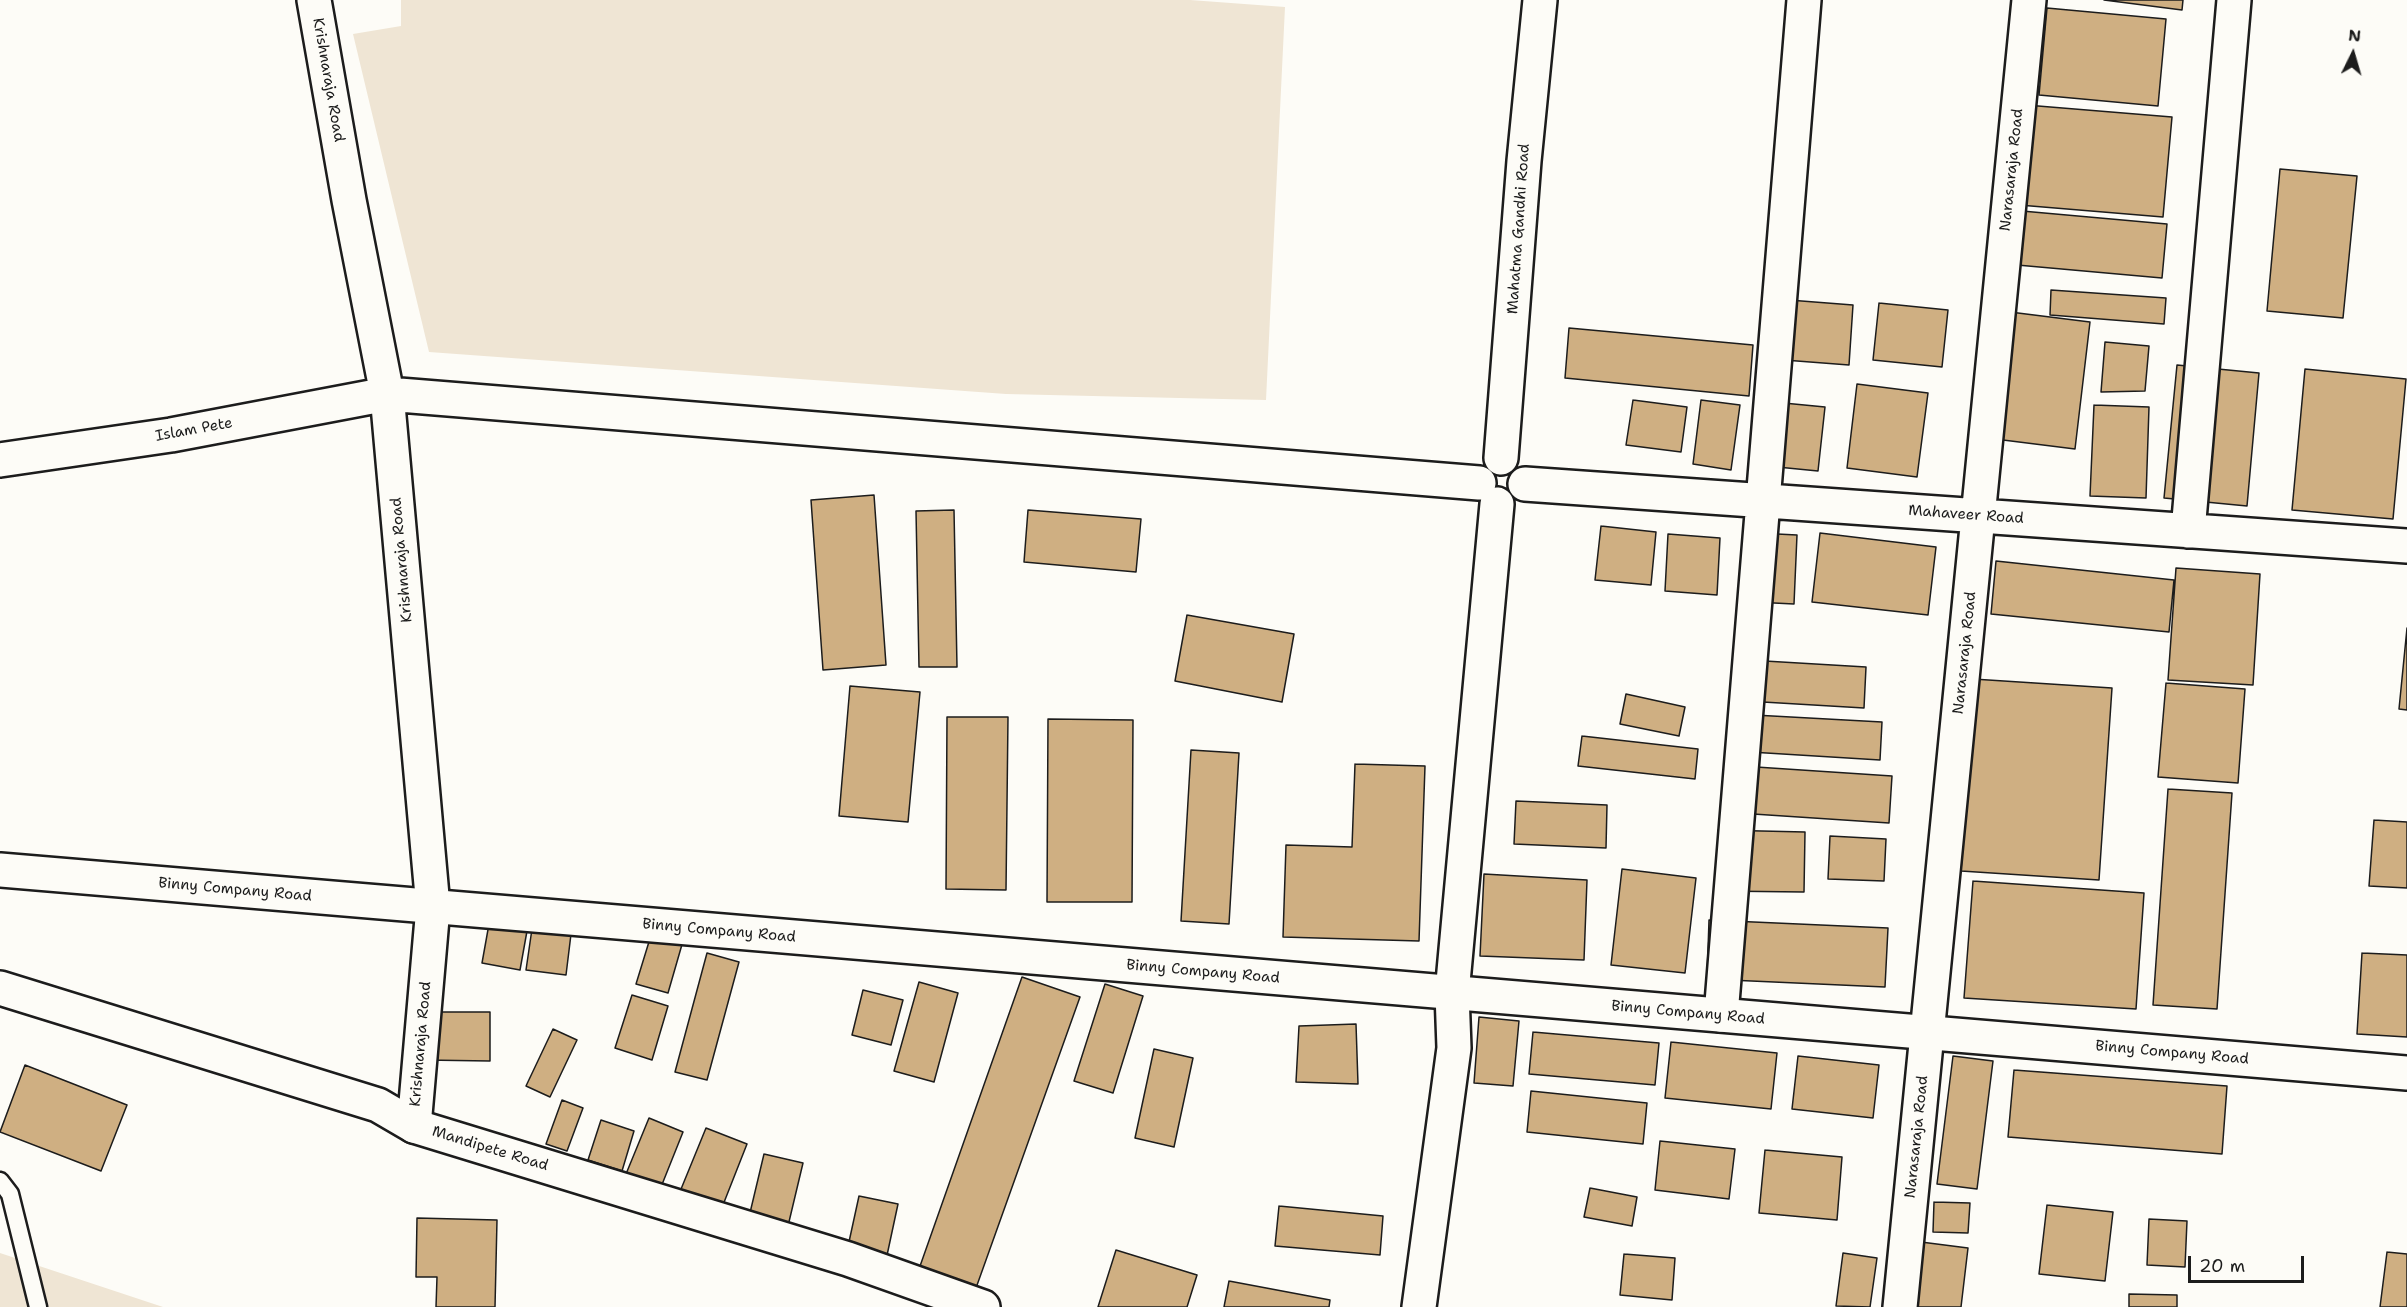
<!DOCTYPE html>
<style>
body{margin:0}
#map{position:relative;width:2407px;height:1307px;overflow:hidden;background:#fdfcf7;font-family:"Shantell Sans",sans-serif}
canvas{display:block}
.north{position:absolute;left:2323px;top:24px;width:60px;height:60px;-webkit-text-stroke:4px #fdfcf7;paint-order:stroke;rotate:5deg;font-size:16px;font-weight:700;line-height:24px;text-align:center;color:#1c1c1c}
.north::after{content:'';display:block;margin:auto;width:21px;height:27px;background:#1c1c1c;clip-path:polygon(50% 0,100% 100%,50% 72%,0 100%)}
.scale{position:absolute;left:2188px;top:1256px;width:116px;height:27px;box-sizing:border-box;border:3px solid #1c1c1c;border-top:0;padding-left:8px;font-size:18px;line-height:21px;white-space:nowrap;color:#1c1c1c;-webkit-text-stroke:4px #fdfcf7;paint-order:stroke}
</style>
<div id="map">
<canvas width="2407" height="1307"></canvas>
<div class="north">N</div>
<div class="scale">20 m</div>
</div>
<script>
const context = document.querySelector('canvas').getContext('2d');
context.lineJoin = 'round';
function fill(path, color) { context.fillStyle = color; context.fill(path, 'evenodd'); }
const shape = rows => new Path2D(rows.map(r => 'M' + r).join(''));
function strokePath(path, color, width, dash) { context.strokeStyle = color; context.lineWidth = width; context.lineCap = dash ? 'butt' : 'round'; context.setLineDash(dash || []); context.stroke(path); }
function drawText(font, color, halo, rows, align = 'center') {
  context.font = font + ' "Shantell Sans",sans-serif'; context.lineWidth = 6; context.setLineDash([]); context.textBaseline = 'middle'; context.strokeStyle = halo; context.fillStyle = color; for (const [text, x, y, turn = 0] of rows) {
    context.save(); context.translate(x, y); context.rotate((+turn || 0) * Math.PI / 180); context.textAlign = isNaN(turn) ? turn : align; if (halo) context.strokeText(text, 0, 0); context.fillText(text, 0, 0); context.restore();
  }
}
const built = shape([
 [401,0,1190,0,1285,7,1266,400,1006,394,429,352,353,34,401,26],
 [0,1253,163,1307,0,1307]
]);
const building = shape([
 [2104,0,2183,0,2182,10,2104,0],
 [2047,8,2166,19,2158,106,2039,95,2047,8],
 [2026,105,2172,117,2163,217,2019,205,2026,105],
 [2280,169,2357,176,2343,318,2267,311,2280,169],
 [2022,211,2167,224,2162,278,2017,265,2022,211],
 [2051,290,2166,298,2164,324,2050,315,2051,290],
 [1776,299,1853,305,1849,365,1771,359,1776,299],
 [1879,303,1948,310,1942,367,1873,360,1879,303],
 [2002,311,2090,322,2075,449,1987,438,2002,311],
 [1569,328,1753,345,1749,396,1565,378,1569,328],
 [2105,342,2149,346,2145,391,2101,392,2105,342],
 [2177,365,2259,373,2247,506,2164,498,2177,365],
 [2305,369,2406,379,2393,519,2292,510,2305,369],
 [1857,384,1928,393,1917,477,1847,468,1857,384],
 [1633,400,1687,407,1681,452,1626,445,1633,400],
 [1701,400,1740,405,1731,470,1693,464,1701,400],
 [1763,401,1825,407,1818,471,1757,465,1763,401],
 [2094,405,2149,407,2146,498,2090,496,2094,405],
 [874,495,886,665,823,670,811,500,874,495],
 [954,510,957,667,919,667,916,511,954,510],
 [1028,510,1141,519,1136,572,1024,562,1028,510],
 [1601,526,1656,532,1651,585,1595,580,1601,526],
 [1757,533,1797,535,1794,604,1754,602,1757,533],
 [1820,533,1936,547,1928,615,1812,602,1820,533],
 [1668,534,1720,538,1717,595,1665,591,1668,534],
 [1996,561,2174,580,2169,632,1991,614,1996,561],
 [2176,568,2260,574,2253,685,2168,680,2176,568],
 [1187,615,1294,634,1282,702,1175,681,1187,615],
 [2407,628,2407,710,2399,709,2407,628],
 [1748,660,1866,667,1864,708,1746,701,1748,660],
 [1973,679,2112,688,2099,880,1961,871,1973,679],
 [2166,683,2245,689,2238,783,2158,777,2166,683],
 [850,686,920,692,908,822,839,816,850,686],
 [1626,694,1685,707,1679,736,1620,724,1626,694],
 [1736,714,1882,722,1880,760,1734,751,1736,714],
 [947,717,1008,717,1006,890,946,889,947,717],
 [1048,719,1133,720,1132,902,1047,902,1048,719],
 [1582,736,1698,749,1695,779,1578,766,1582,736],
 [1191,750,1239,753,1229,924,1181,921,1191,750],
 [1355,764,1425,766,1419,941,1283,937,1286,845,1352,847,1355,764],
 [1726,765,1892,776,1889,823,1723,812,1726,765],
 [2168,789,2232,793,2217,1009,2153,1005,2168,789],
 [1516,801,1607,805,1606,848,1514,844,1516,801],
 [2374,820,2407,822,2407,888,2369,886,2374,820],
 [1718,830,1805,832,1804,892,1718,891,1718,830],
 [1830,836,1886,839,1884,881,1828,879,1830,836],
 [1622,869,1696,878,1685,973,1611,965,1622,869],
 [1484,874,1587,880,1584,960,1480,956,1484,874],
 [1973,881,2144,893,2136,1009,1964,998,1973,881],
 [1709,920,1888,928,1885,987,1707,979,1709,920],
 [533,922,572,926,566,975,526,970,533,922],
 [489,924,527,931,520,970,482,963,489,924],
 [652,932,683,941,668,993,636,984,652,932],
 [707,953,739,962,707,1080,675,1072,707,953],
 [2362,953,2407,955,2407,1037,2357,1034,2362,953],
 [1022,977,1080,997,976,1288,919,1269,1022,977],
 [919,982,958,993,934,1082,894,1071,919,982],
 [1105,984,1143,996,1113,1093,1074,1081,1105,984],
 [863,990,903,1000,891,1045,852,1035,863,990],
 [632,995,668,1006,652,1060,615,1048,632,995],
 [425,1012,490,1012,490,1061,424,1060,425,1012],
 [1479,1017,1519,1021,1513,1086,1474,1083,1479,1017],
 [1356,1024,1358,1084,1296,1082,1299,1026,1356,1024],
 [553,1029,577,1040,550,1097,526,1086,553,1029],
 [1533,1032,1659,1043,1655,1085,1529,1074,1533,1032],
 [1671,1042,1777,1053,1771,1109,1665,1098,1671,1042],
 [1154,1049,1193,1058,1174,1147,1135,1138,1154,1049],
 [1798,1056,1879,1065,1873,1118,1792,1109,1798,1056],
 [1953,1056,1993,1061,1977,1189,1937,1184,1953,1056],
 [25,1065,127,1105,101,1171,0,1132,25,1065],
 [2014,1070,2227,1086,2222,1154,2008,1137,2014,1070],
 [1531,1091,1647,1103,1643,1144,1527,1132,1531,1091],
 [562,1100,583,1108,567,1151,546,1144,562,1100],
 [649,1118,683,1132,661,1187,626,1174,649,1118],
 [601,1120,634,1131,622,1171,588,1160,601,1120],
 [706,1128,747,1144,721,1210,679,1194,706,1128],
 [1660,1141,1735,1149,1729,1199,1655,1190,1660,1141],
 [1765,1150,1842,1157,1837,1220,1759,1213,1765,1150],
 [764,1154,803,1163,788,1226,749,1217,764,1154],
 [1590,1188,1637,1197,1632,1226,1584,1217,1590,1188],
 [859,1196,898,1204,886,1260,847,1251,859,1196],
 [1934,1202,1970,1203,1968,1233,1933,1232,1934,1202],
 [2047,1205,2113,1212,2105,1281,2039,1274,2047,1205],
 [1279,1206,1383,1216,1380,1255,1275,1246,1279,1206],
 [417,1218,497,1220,495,1307,436,1307,437,1277,416,1277,417,1218],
 [2149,1219,2187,1221,2185,1267,2147,1265,2149,1219],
 [1921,1242,1968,1248,1961,1307,1913,1307,1921,1242],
 [1116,1250,1197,1275,1187,1307,1098,1307,1116,1250],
 [2387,1252,2407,1254,2407,1307,2380,1307,2387,1252],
 [1843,1253,1877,1258,1870,1307,1836,1306,1843,1253],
 [1624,1254,1675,1258,1672,1300,1620,1295,1624,1254],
 [1229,1281,1330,1300,1329,1307,1224,1307,1229,1281],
 [2129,1294,2177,1295,2177,1307,2129,1307,2129,1294]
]);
const service = shape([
 [0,1181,10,1194,38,1307]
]);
const minor = shape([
 [314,0,349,200,387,394,433,907,414,1126],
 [1501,458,1524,161,1540,0],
 [0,460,171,435,387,394,1479,483],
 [1525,484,2407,546],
 [2188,531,2234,0],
 [1721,1015,1804,0],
 [1419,1307,1454,1048,1452,993,1497,504],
 [1900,1307,2029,0]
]);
const secondary = shape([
 [0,870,2407,1073],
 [0,988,378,1105,414,1126,848,1259,983,1307]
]);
const streetNames = [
 ["Krishnaraja Road",328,80,80],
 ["Narasaraja Road",2012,170,-84],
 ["Mahatma Gandhi Road",1519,229,-86],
 ["Islam Pete",194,430,-10],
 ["Mahaveer Road",1966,515,4],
 ["Krishnaraja Road",402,560,-95],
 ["Narasaraja Road",1965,653,-84],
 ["Binny Company Road",235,890,5],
 ["Binny Company Road",719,931,5],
 ["Binny Company Road",1203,972,5],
 ["Binny Company Road",1688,1013,5],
 ["Krishnaraja Road",421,1044,-85],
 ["Binny Company Road",2172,1053,5],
 ["Narasaraja Road",1917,1137,-84],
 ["Mandipete Road",490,1149,17]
];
fill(built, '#efe5d4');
fill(building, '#cfaf82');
strokePath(building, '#1c1c1c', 1.5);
strokePath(service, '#1c1c1c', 21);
strokePath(minor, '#1c1c1c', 38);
strokePath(secondary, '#1c1c1c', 38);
strokePath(service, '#fdfcf7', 16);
strokePath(minor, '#fdfcf7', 33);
strokePath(secondary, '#fdfcf7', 33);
drawText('15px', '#1c1c1c', '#fdfcf7', streetNames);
</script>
